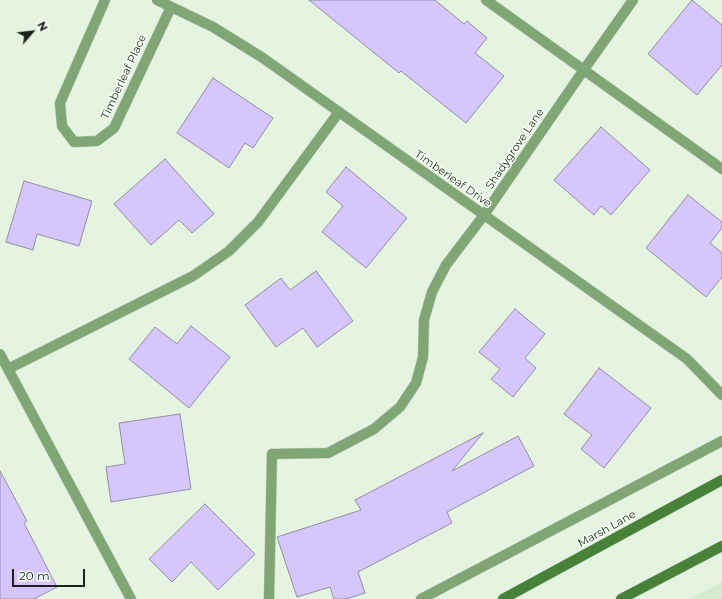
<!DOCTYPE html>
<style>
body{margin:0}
#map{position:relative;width:722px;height:599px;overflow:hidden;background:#e4f4e0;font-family:Montserrat,sans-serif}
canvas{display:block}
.north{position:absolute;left:12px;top:12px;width:40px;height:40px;-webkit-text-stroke:3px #f5fff3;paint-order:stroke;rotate:62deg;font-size:11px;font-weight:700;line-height:16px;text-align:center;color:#1c221b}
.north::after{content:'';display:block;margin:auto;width:14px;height:18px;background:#1c221b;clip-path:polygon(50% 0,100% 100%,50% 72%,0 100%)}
.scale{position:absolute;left:12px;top:569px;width:73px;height:18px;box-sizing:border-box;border:2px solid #1c221b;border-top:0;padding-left:5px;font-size:12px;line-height:14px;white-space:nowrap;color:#1c221b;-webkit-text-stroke:3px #f5fff3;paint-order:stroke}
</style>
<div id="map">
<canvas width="722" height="599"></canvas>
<div class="north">N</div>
<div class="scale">20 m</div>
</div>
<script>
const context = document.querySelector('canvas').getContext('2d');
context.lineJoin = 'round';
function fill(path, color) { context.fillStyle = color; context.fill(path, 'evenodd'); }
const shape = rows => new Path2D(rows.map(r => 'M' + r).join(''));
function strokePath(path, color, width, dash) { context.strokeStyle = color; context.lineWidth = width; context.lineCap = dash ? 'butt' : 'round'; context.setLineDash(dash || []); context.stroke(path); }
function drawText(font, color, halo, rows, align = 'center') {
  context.font = font + ' Montserrat,sans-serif'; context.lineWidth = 3; context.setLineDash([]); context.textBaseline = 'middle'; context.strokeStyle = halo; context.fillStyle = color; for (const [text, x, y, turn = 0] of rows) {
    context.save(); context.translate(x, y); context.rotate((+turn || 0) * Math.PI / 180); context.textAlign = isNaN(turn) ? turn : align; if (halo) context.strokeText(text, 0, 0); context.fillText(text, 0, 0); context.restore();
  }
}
const built = shape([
 [722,582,722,599,690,599]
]);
const building = shape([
 [309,0,435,0,464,24,467,21,487,38,475,53,504,76,466,123,401,71,399,73,309,0],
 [692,0,722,25,722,65,697,95,648,54,692,0],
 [213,78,273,118,253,148,245,143,229,168,177,133,213,78],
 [601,127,650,170,611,215,601,206,594,215,554,180,601,127],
 [165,159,214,214,192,233,179,220,151,245,114,204,165,159],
 [346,167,407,218,366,268,322,232,343,206,326,192,346,167],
 [24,181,92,201,79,246,37,234,33,250,6,242,24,181],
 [688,195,722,222,722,228,710,243,722,253,722,277,706,297,646,248,688,195],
 [316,271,353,321,317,347,303,328,276,347,245,305,281,278,290,290,316,271],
 [515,309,545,334,525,358,536,368,513,397,491,379,500,369,479,352,515,309],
 [191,326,230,357,189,408,129,359,155,327,177,344,191,326],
 [599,368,651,408,604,468,581,449,592,435,564,414,599,368],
 [180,414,191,489,111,502,106,467,125,464,119,423,180,414],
 [483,433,452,471,518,436,534,466,447,512,452,523,358,572,365,593,346,599,334,599,330,587,297,597,277,537,361,510,355,500,483,433],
 [0,471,27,521,24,523,57,587,34,599,0,599,0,471],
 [205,504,255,554,218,590,191,562,172,582,149,559,205,504]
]);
const service = shape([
 [486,0,722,169],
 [0,354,131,599],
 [8,369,193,276,229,251,258,222,339,112],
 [269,599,272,454],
 [421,599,722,441]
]);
const minor = shape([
 [105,0,60,103,62,126,74,142,97,141,114,128,171,7],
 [157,0,213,27,263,58,687,359,722,395],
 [272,454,328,453,374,429,400,407,416,383,423,357,424,320,432,292,446,265,484,215,583,71,633,0]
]);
const secondary = shape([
 [503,599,722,480],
 [621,599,722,546]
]);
const streetNames = [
 ["Timberleaf Place",124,77,-65],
 ["Shadygrove Lane",515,149,-56],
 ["Timberleaf Drive",453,179,35],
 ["Marsh Lane",607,529,-29]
];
fill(built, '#d6ebd0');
fill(building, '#d5c7fb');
strokePath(building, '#938ea3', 1);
strokePath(service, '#c0cebd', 11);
strokePath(minor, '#c0cebd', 11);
strokePath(secondary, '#c0cebd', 11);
strokePath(service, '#80a676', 10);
strokePath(minor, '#80a676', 10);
strokePath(secondary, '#488239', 10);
drawText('11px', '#1c221b', '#f5fff3', streetNames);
</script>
